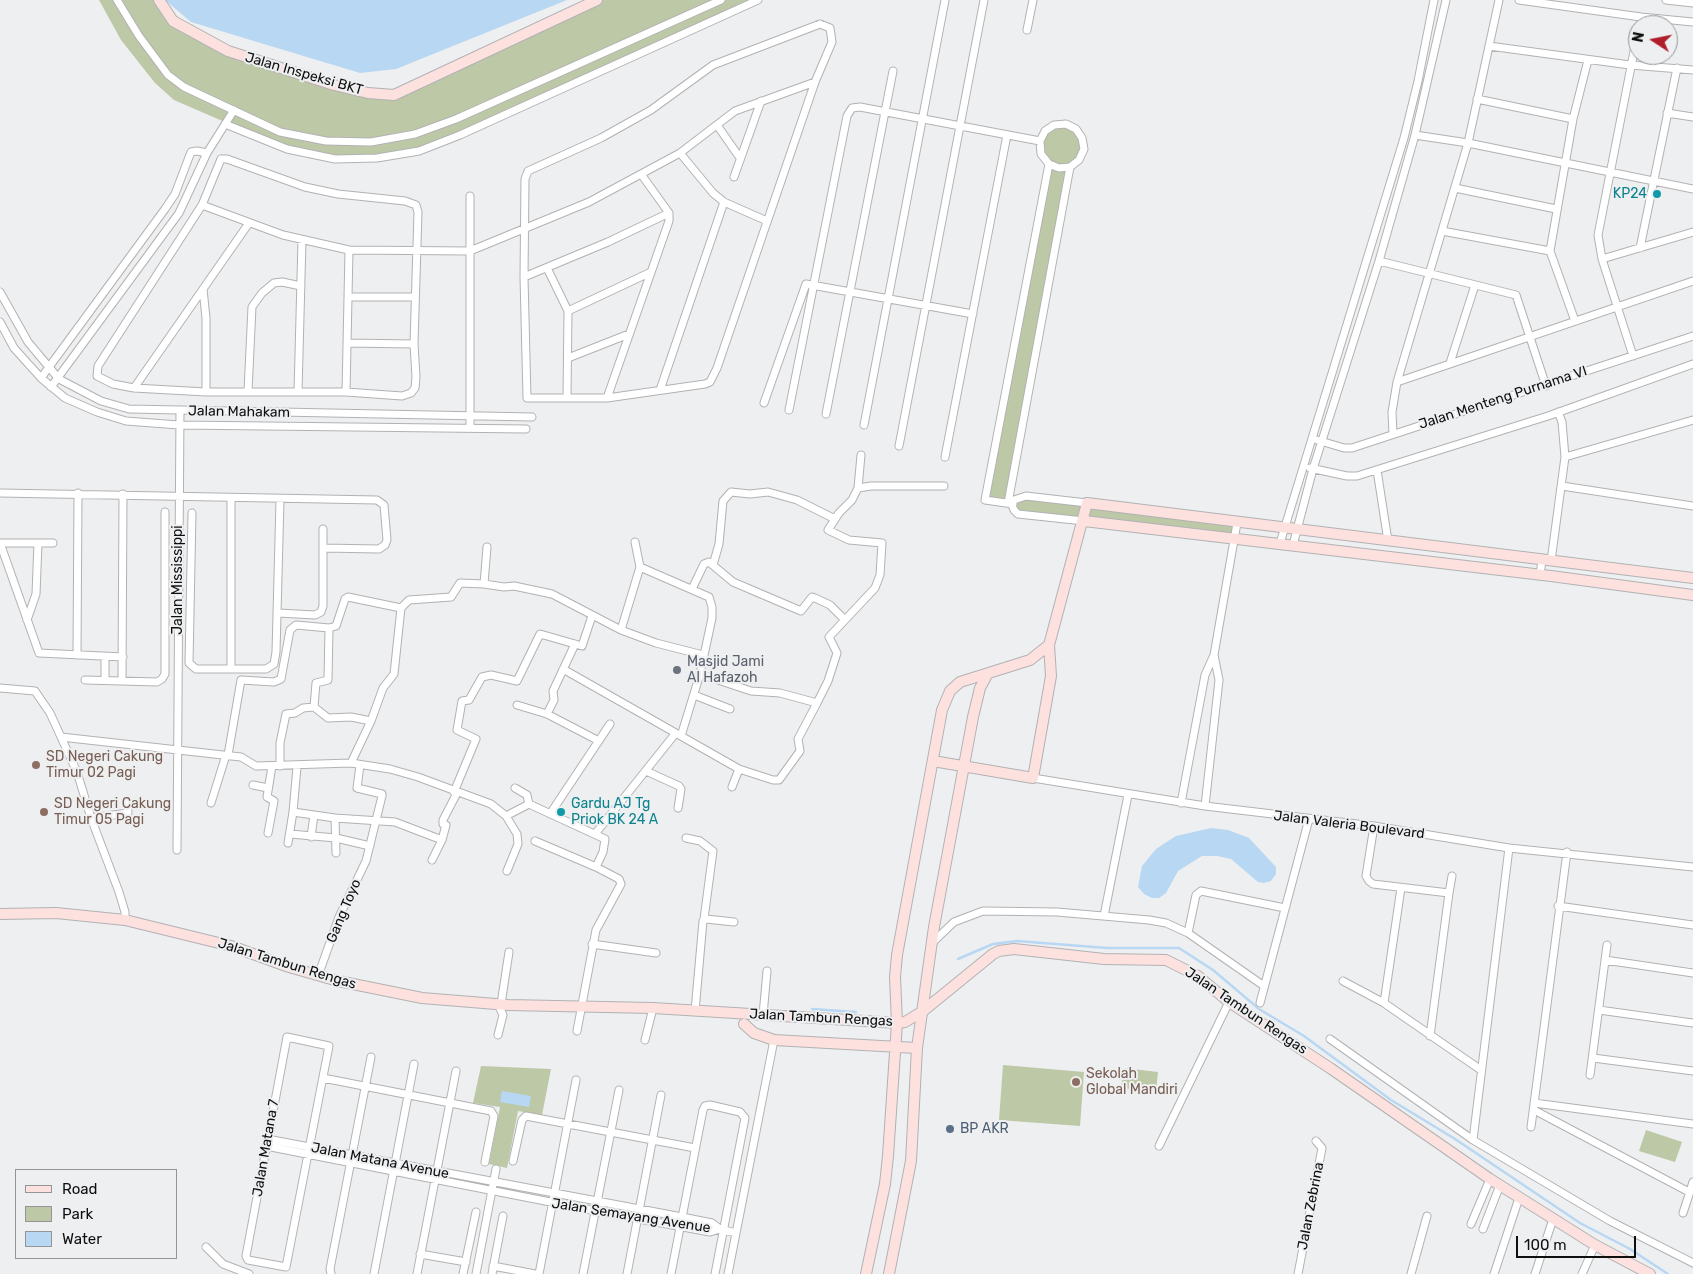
<!DOCTYPE html>
<style>
body{margin:0}
#map{position:relative;width:1693px;height:1274px;overflow:hidden;background:#eeeff0;font-family:Rubik,sans-serif}
canvas{display:block}
.legend{position:absolute;left:15px;top:1169px;width:162px;height:90px;box-sizing:border-box;background:#eeeff0;border:1px solid #949596;margin:0;padding:6px 9px;list-style:none;font-size:15px;color:#0e0f0f}
.legend li{display:flex;align-items:center;gap:10px;height:25px}
.legend b{width:25px;border:1px solid #949596}
.north{position:absolute;left:1628px;top:15px;width:50px;height:50px;box-sizing:border-box;background:#eeeff0;border:1px solid #949596;border-radius:50%;rotate:281deg;font-size:14px;font-weight:700;line-height:20px;text-align:center;color:#0e0f0f}
.north::after{content:'';display:block;margin:auto;width:18px;height:22px;background:#b01d2b;clip-path:polygon(50% 0,100% 100%,50% 72%,0 100%)}
.scale{position:absolute;left:1516px;top:1236px;width:120px;height:22px;box-sizing:border-box;border:2px solid #0e0f0f;border-top:0;padding-left:6px;font-size:15px;line-height:18px;white-space:nowrap;color:#0e0f0f;-webkit-text-stroke:4px #eeeff0;paint-order:stroke}
</style>
<div id="map">
<canvas width="1693" height="1274"></canvas>
<ul class="legend">
<li><b style="height:6px;background:#fce1df"></b>Road</li>
<li><b style="height:14px;background:#bdc8a7"></b>Park</li>
<li><b style="height:14px;background:#b8d7f3"></b>Water</li>
</ul>
<div class="north">N</div>
<div class="scale">100 m</div>
</div>
<script>
const context = document.querySelector('canvas').getContext('2d');
context.lineJoin = 'round';
function fill(path, color) { context.fillStyle = color; context.fill(path, 'evenodd'); }
const shape = rows => new Path2D(rows.map(r => 'M' + r).join(''));
function strokePath(path, color, width, dash) { context.strokeStyle = color; context.lineWidth = width; context.lineCap = dash ? 'butt' : 'round'; context.setLineDash(dash || []); context.stroke(path); }
function drawText(font, color, halo, rows, align = 'center') {
  context.font = font + ' Rubik,sans-serif'; context.lineWidth = 4; context.setLineDash([]); context.textBaseline = 'middle'; context.strokeStyle = halo; context.fillStyle = color; for (const [text, x, y, turn = 0] of rows) {
    context.save(); context.translate(x, y); context.rotate((+turn || 0) * Math.PI / 180); context.textAlign = isNaN(turn) ? turn : align; if (halo) context.strokeText(text, 0, 0); context.fillText(text, 0, 0); context.restore();
  }
}
const green = shape([
 [99,0,160,0,173,21,262,64,394,95,596,0,759,0,419,151,335,159,287,149,174,100,155,83,121,40],
 [1054,125,1076,129,1084,149,1070,167,1008,503,985,500,1049,164,1040,141],
 [1020,497,1237,523,1235,538,1018,514,1012,505],
 [1003,1065,1084,1072,1080,1126,999,1120],
 [481,1066,551,1069,542,1115,518,1111,507,1168,489,1164,500,1107,473,1103],
 [1124,1068,1158,1072,1156,1092,1121,1088],
 [1646,1130,1682,1142,1675,1162,1639,1151]
]);
const water = shape([
 [165,0,567,0,396,69,360,73,191,22],
 [1211,828,1228,830,1249,838,1276,867,1276,874,1271,881,1264,883,1258,882,1231,859,1217,856,1202,856,1178,871,1166,893,1159,898,1152,898,1144,894,1138,887,1142,866,1156,849,1176,836],
 [502,1091,531,1096,529,1107,500,1102]
]);
const stream = shape([
 [958,959,993,944,1017,941,1107,948,1179,948,1213,970,1259,1009,1304,1036,1391,1100,1455,1139,1580,1223,1630,1249,1668,1274],
 [812,1009,856,1012]
]);
const street = shape([
 [117,0,139,36,168,75,184,87,280,132,326,141,371,142,415,134,456,119,721,0],
 [1519,0,1641,17,1693,22],
 [1666,0,1693,3],
 [820,24,830,28,832,42,815,82,717,368,710,382,705,384,607,398,527,398,524,277,525,179,528,171,601,138,651,110,713,65,820,24],
 [1027,30,1033,0],
 [1489,46,1630,65,1693,70],
 [1477,99,1573,119],
 [1667,113,1693,117],
 [225,124,287,149,335,159,377,158,419,151,460,135,758,0],
 [717,125,740,158],
 [1415,135,1468,143,1693,189],
 [207,153,234,110],
 [680,153,713,193,724,202,767,221],
 [221,159,227,159,305,187,338,194,405,201,416,205,418,212,414,344,416,377,415,388,411,393,402,396,346,392,206,392,134,388,113,384,97,376,98,366,202,205,221,159],
 [734,177,761,101],
 [1455,188,1556,209],
 [202,205,283,235,349,250,470,251,589,202,680,153,735,111,815,82],
 [1442,231,1550,251],
 [1640,248,1677,68],
 [1602,259,1693,232],
 [1379,261,1516,295,1546,386],
 [547,268,568,311,567,397],
 [524,277,608,242,669,213],
 [203,289,206,318,206,392],
 [0,292,28,342,59,379,101,401,129,409,532,417],
 [348,297,415,297],
 [568,311,651,272],
 [1575,321,1550,251,1573,119,1588,60],
 [0,322,14,348,41,378,65,398,97,412,126,421,179,425,526,429],
 [347,343,414,344],
 [1633,356,1602,259,1598,235,1638,31],
 [568,358,629,334],
 [1450,363,1475,285],
 [41,378,165,209,175,194,191,152,197,151,207,153,179,213,51,387],
 [1397,382,1693,281],
 [134,388,249,223],
 [660,390,724,202],
 [248,391,252,307,262,293,274,283,282,282,301,286],
 [298,392,302,240],
 [346,392,349,250],
 [607,398,669,221,669,213,641,174],
 [764,403,806,284,973,314],
 [789,410,847,116,852,108,860,107,1040,141],
 [1558,412,1562,422,1565,457],
 [826,414,893,71],
 [864,425,945,0],
 [470,428,470,196],
 [1393,434,1392,412,1397,382,1468,143,1499,0],
 [1317,440,1344,448,1352,448,1693,336],
 [899,446,984,0],
 [945,457,1007,135],
 [1310,468,1347,476,1357,476,1548,416,1693,364],
 [1377,470,1388,541],
 [1562,486,1693,506],
 [858,488,871,486,944,486],
 [0,493,377,500,384,505,387,540,385,545,379,549,323,548],
 [231,498,231,669],
 [1008,503,1070,167],
 [1013,504,985,500,1049,164,1041,154,1040,141,1045,131,1054,125,1066,124,1076,129,1082,138,1084,149,1079,160,1070,167,1059,168,1049,164],
 [192,513,189,663,196,669,266,669,274,664,276,652,280,500],
 [1084,521,1018,514,1014,510,1012,505,1014,500,1026,496,1087,503],
 [635,542,640,567],
 [0,543,39,653,123,657],
 [0,543,53,543],
 [1280,543,1404,138,1418,81,1434,0],
 [1293,545,1313,469,1379,261,1415,135,1446,0],
 [1551,561,1565,457,1693,420],
 [713,565,719,544,723,501,731,492,750,494,768,492,797,500,835,519],
 [1540,575,1542,560],
 [484,584,487,547],
 [692,589,704,564,709,562,733,582,801,611,812,597,815,598,830,605,844,619],
 [278,613,315,615,321,612,323,606,323,529],
 [27,620,36,594,38,543],
 [329,628,336,626,345,599,348,597,401,608],
 [621,630,640,567,709,597,712,607,712,618,700,674,681,736],
 [77,655,78,493],
 [563,669,739,769,773,780,779,780,800,751,798,739,817,703],
 [700,674,751,691,780,693,817,703,828,681,837,653,829,637,875,588,880,575,882,543,849,540,828,530,839,513,852,500,858,488,861,455],
 [85,680,157,682,162,679,165,674,165,512],
 [105,680,105,658],
 [122,681,123,494],
 [0,688,35,691,50,713,77,772,91,818,119,892,125,912,125,920],
 [694,695,730,709],
 [517,705,547,714,599,741],
 [547,714,554,700,553,691,575,644],
 [61,737,241,757,256,766,351,763,390,769,418,777,491,804,506,816,529,804,605,839,603,852,596,867,619,879,621,884,596,930,577,1031],
 [228,755,241,680,274,682,281,679,290,630,296,625,329,628,328,680,316,683,314,707],
 [351,763,371,721,383,688,394,674,401,608,409,600,451,597,460,583,484,584,504,587,514,586,552,594,621,630,656,643,703,655],
 [280,766,280,743,286,714,295,713,303,708,314,707,328,718,351,717,371,721],
 [646,771,679,786,681,789,678,808],
 [1033,778,1205,806,1374,826,1509,848,1693,867],
 [253,785,268,788],
 [732,787,739,769],
 [515,788,527,795,529,804],
 [454,792,476,739,457,730,462,701,469,700,482,677,491,675,517,681,540,634,582,646,592,616],
 [211,803,226,755],
 [1181,803,1205,675,1214,655,1237,523],
 [1205,806,1219,680,1214,655],
 [293,812,297,767],
 [550,814,610,724],
 [506,816,517,834,518,844,507,871],
 [91,818,128,813,127,800],
 [335,818,336,853],
 [1374,826,1366,876,1369,881,1373,884,1449,893,1430,1036],
 [268,833,274,801,267,797,272,766],
 [290,834,336,838,370,846],
 [595,834,675,734],
 [311,837,314,815],
 [686,838,700,841,713,851,704,919],
 [442,840,446,825,443,824,443,820,457,793],
 [535,841,596,867],
 [288,843,293,812,335,818,395,822,442,840,432,860],
 [177,850,180,410],
 [1401,888,1384,1003,1481,1070],
 [1449,893,1452,876],
 [1558,906,1693,925],
 [1104,916,1128,795],
 [1188,933,1196,895,1201,891,1285,908],
 [932,943,954,922,983,911,1057,912,1149,920,1166,923,1188,933,1264,986],
 [592,944,656,953],
 [1605,960,1693,973],
 [318,976,339,917,366,861,382,796,382,794,357,788,360,765],
 [1343,981,1384,1003],
 [1260,1003,1309,819],
 [498,1004,503,1015,498,1035],
 [501,1004,509,952],
 [1599,1010,1693,1023],
 [695,1011,703,921,706,919,734,922],
 [763,1015,767,971],
 [287,1037,329,1046,286,1267,248,1260,246,1256,287,1037],
 [1330,1039,1473,1140,1610,1221,1693,1263],
 [645,1040,653,1008],
 [1593,1058,1693,1071],
 [1590,1075,1607,945],
 [323,1078,491,1111,494,1116,485,1162],
 [1534,1103,1693,1124],
 [1534,1110,1689,1192],
 [1531,1127,1567,852],
 [267,1139,682,1217,712,1223,720,1229,736,1233],
 [1473,1140,1509,848],
 [266,1146,596,1211,710,1232,720,1229],
 [1159,1146,1229,1002],
 [513,1161,522,1120,526,1116,695,1148],
 [1683,1213,1693,1182],
 [1471,1224,1490,1179],
 [1483,1229,1500,1185],
 [206,1247,223,1264,249,1274],
 [420,1254,466,1262],
 [493,1266,535,1274],
 [331,1274,330,1269,371,1057],
 [374,1274,414,1064],
 [417,1274,456,1071],
 [463,1274,476,1212],
 [476,1274,496,1169],
 [492,1274,503,1216],
 [539,1274,576,1080],
 [583,1274,619,1090],
 [627,1274,661,1095],
 [671,1274,703,1110,705,1106,710,1105,740,1112,745,1118,715,1274],
 [728,1274,774,1040],
 [1298,1274,1322,1148,1316,1141],
 [1411,1274,1427,1216],
 [1494,1274,1519,1198],
 [1535,1274,1553,1219],
 [1582,1274,1595,1245]
]);
const secondary = shape([
 [159,0,173,21,228,51,334,85,368,93,394,95,597,0],
 [1084,521,1551,576,1693,595],
 [933,761,1033,778,1051,676,1049,645,1087,503,1693,578],
 [0,914,56,913,125,920,231,946,289,967,338,981,422,998,508,1005,653,1008,897,1023,905,1022,923,1011,993,954,999,951,1014,949,1104,959,1166,960,1198,976,1229,1002,1330,1068,1490,1179,1595,1245,1650,1274],
 [744,1024,754,1033,774,1040,917,1048],
 [866,1274,885,1184,888,1156,897,1023,895,977,897,955,942,710,950,691,960,682,1030,660,1049,645],
 [889,1274,911,1161,917,1048,934,927,973,717,980,688,987,675]
]);
const markers = [
 [1657,194,5,"#0f9aa8"],
 [677,670,5,"#6b7280"],
 [36,765,5,"#8d6e63"],
 [44,812,5,"#8d6e63"],
 [561,812,5,"#0f9aa8"],
 [1076,1082,5,"#8d6e63"],
 [950,1129,5,"#5c6f8a"]
];
const streetNames = [
 ["Jalan Inspeksi BKT",304,74,16],
 ["Jalan Menteng Purnama VI",1503,398,-18],
 ["Jalan Mahakam",239,412,1],
 ["Jalan Mississippi",178,580,-90],
 ["Jalan Valeria Boulevard",1349,825,7],
 ["Gang Toyo",344,911,-67],
 ["Jalan Tambun Rengas",287,964,17],
 ["Jalan Tambun Rengas",1246,1011,34],
 ["Jalan Tambun Rengas",821,1018,3],
 ["Jalan Matana 7",266,1148,-80],
 ["Jalan Matana Avenue",380,1161,11],
 ["Jalan Zebrina",1311,1206,-79],
 ["Jalan Semayang Avenue",631,1216,9]
];
const cultureNames = [
 ["KP24",1647,194],
 ["Gardu AJ Tg",571,804,"left"],
 ["Priok BK 24 A",571,820,"left"]
];
const worshipNames = [
 ["Masjid Jami",687,662],
 ["Al Hafazoh",687,678]
];
const educationNames = [
 ["SD Negeri Cakung",46,757],
 ["Timur 02 Pagi",46,773],
 ["SD Negeri Cakung",54,804],
 ["Timur 05 Pagi",54,820],
 ["Sekolah",1086,1074],
 ["Global Mandiri",1086,1090]
];
const serviceNames = [
 ["BP AKR",960,1129]
];
fill(green, '#bdc8a7');
fill(water, '#b8d7f3');
strokePath(stream, '#b8d7f3', 2.5);
strokePath(street, '#b2b2b4', 9);
strokePath(secondary, '#b2b2b4', 12);
strokePath(street, '#fff', 7);
strokePath(secondary, '#fce1df', 10);
for (const [x, y, r, color] of markers) { const dot = new Path2D(); dot.arc(x, y, r, 0, 2 * Math.PI); context.fillStyle = color; context.fill(dot); strokePath(dot, '#eeeff0', 2); }
drawText('14px', '#0e0f0f', '#eeeff0', streetNames);
drawText('14px', '#0d838f', '#eeeff0', cultureNames, 'right');
drawText('14px', '#5b616d', '#eeeff0', worshipNames, 'left');
drawText('14px', '#785e54', '#eeeff0', educationNames, 'left');
drawText('14px', '#4e5e75', '#eeeff0', serviceNames, 'left');
</script>
